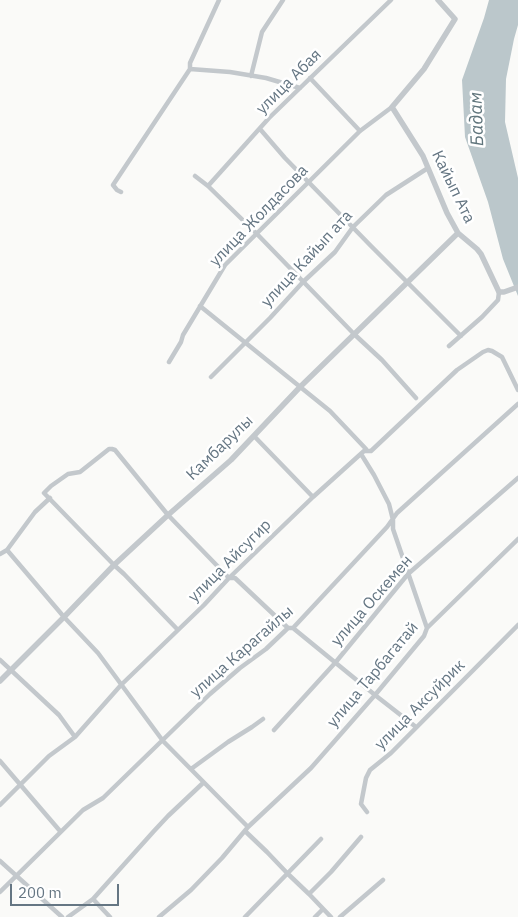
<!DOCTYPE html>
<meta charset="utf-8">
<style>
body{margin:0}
#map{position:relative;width:518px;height:917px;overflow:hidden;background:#fafaf8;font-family:"IBM Plex Sans",sans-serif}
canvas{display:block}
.scale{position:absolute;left:10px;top:884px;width:109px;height:22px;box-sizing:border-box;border:2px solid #657683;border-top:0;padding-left:6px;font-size:15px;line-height:18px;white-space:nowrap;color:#657683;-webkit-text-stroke:4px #fff;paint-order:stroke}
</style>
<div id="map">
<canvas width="518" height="917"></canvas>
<div class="scale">200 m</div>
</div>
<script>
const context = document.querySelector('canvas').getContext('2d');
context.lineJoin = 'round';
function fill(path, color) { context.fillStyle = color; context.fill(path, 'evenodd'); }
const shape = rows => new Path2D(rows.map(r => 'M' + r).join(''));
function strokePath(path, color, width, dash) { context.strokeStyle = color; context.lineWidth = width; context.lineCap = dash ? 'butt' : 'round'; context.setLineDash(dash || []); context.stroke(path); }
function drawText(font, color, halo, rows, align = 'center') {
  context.font = font + ' "IBM Plex Sans",sans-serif'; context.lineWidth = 5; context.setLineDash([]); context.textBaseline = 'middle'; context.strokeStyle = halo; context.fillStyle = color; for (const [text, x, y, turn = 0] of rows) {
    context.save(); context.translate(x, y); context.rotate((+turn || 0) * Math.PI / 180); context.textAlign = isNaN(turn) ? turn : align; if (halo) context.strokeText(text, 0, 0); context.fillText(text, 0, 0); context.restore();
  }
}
const water = shape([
 [489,0,518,0,518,25,514,39,506,79,505,122,518,178,518,296,503,259,488,202,465,137,462,80,484,18]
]);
const minor = shape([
 [190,69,230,72,266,78,300,88],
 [251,76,262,32,283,0],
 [310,78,360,131],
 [260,129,285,158,371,246,461,336],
 [195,176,208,186,257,234,354,334,382,360,416,398],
 [208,186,269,118,391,0],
 [121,192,117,190,113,185,190,69,190,63,219,0],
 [200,306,330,411,366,449,364,451],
 [449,346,482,317,498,300,499,292],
 [169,362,181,342,183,335,225,265,360,131,392,107],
 [211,377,270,318,303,282,335,252,353,227,386,195,428,168],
 [254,436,313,497],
 [361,454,374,475,389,504,393,520,393,529,427,628],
 [7,550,64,617,98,653,163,741,248,827],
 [0,554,7,550,35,512,50,498],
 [293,628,375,695,416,727],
 [178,630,124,574,114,565,44,493,51,486,68,474,80,472,109,449,112,449,115,450,168,515,229,578,235,578,288,628],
 [0,660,59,715,75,737],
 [274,730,335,663,408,574,518,478],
 [0,761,60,831],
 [191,769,228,742,252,727,263,719],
 [0,805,49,756,75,737,121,685,204,605,229,578,313,497,364,451,371,451,457,370,483,352,488,350,492,351,502,357,518,390],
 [367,812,361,804,366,778,370,770,391,753,518,625],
 [245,831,267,852,288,874,309,894,331,917],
 [0,861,62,917],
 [0,892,83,810,103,798,210,694,240,668,266,649,288,628,293,628,387,527,397,513,518,404],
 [309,894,331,872,361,837],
 [93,899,110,917],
 [68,917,93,899,154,831,168,816,203,783],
 [159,917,191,890,222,858,248,827,311,768,375,695,424,636,427,628,518,539],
 [245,917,321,839],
 [315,917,323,909],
 [340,917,383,880]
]);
const tertiary = shape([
 [438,0,455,19,424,69,392,107,423,156,447,213,458,233,477,249,481,254,499,292,504,292,518,287],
 [0,681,64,617,114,565,168,515,231,460,300,387,458,233]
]);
const streetNames = [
 ["улица Абая",289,82,-45],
 ["Кайып Ата",453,187,64],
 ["улица Жолдасова",259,216,-46],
 ["улица Кайып ата",307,259,-47],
 ["Камбарулы",220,448,-44],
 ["улица Айсугир",230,561,-45],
 ["улица Оскемен",372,601,-49],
 ["улица Карагайлы",242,652,-41],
 ["улица Тарбагатай",373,675,-50],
 ["улица Аксуйрик",420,705,-45]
];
const waterNames = [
 ["Бадам",477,119,-92]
];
fill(water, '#bbc7cb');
strokePath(minor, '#c3c8cc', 4.5);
strokePath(tertiary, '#c3c8cc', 5.5);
drawText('16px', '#657683', '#fff', streetNames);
drawText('italic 18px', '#60757c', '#fff', waterNames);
</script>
